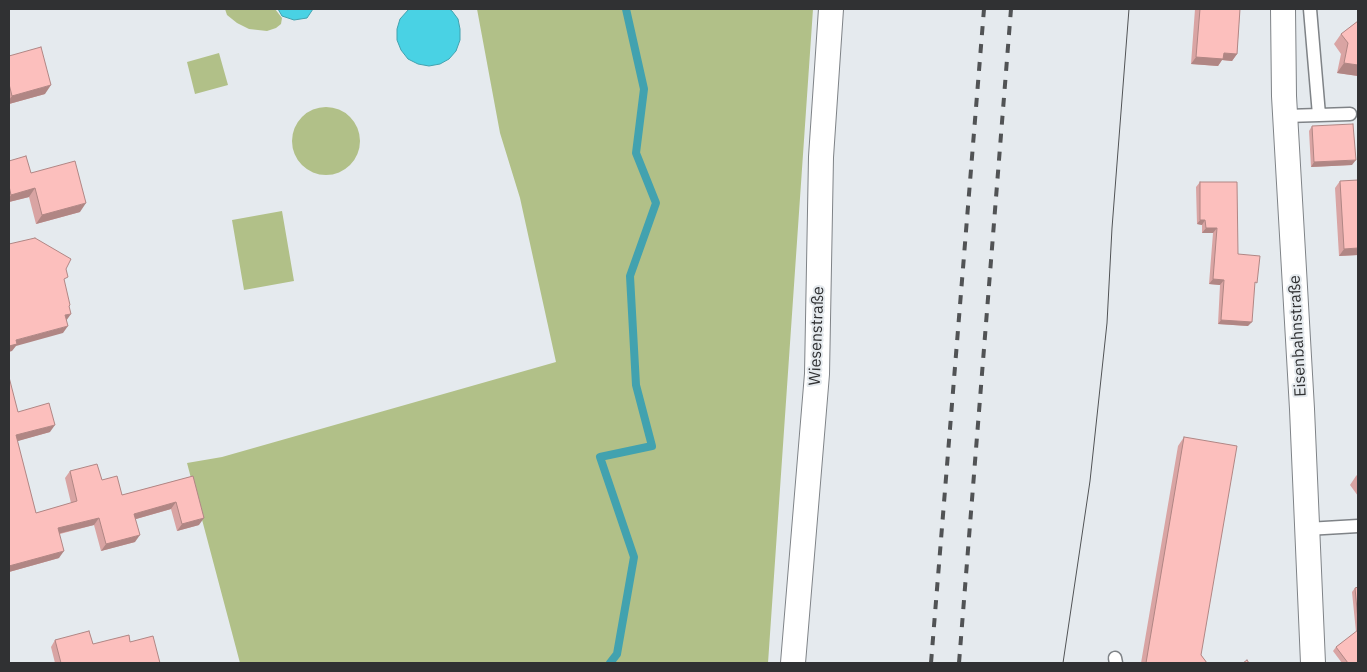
<!DOCTYPE html>
<meta charset="utf-8">
<style>
body{margin:0}
#map{position:relative;width:1367px;height:672px;overflow:hidden;background:#e5eaee;font-family:"IBM Plex Sans",sans-serif}
canvas{display:block}
.frame{position:absolute;inset:0;border:10px solid #303133;pointer-events:none}
</style>
<div id="map">
<canvas width="1367" height="672"></canvas>
<div class="frame"></div>
</div>
<script>
const context = document.querySelector('canvas').getContext('2d');
context.lineJoin = 'round';
function fill(path, color) { context.fillStyle = color; context.fill(path, 'evenodd'); }
const shape = rows => new Path2D(rows.map(r => 'M' + r).join(''));
function strokePath(path, color, width, dash) { context.strokeStyle = color; context.lineWidth = width; context.lineCap = dash ? 'butt' : 'round'; context.setLineDash(dash || []); context.stroke(path); }
function drawText(font, color, halo, rows, align = 'center') {
  context.font = font + ' "IBM Plex Sans",sans-serif'; context.lineWidth = 4; context.setLineDash([]); context.textBaseline = 'middle'; context.strokeStyle = halo; context.fillStyle = color; for (const [text, x, y, turn = 0] of rows) {
    context.save(); context.translate(x, y); context.rotate((+turn || 0) * Math.PI / 180); context.textAlign = isNaN(turn) ? turn : align; if (halo) context.strokeText(text, 0, 0); context.fillText(text, 0, 0); context.restore();
  }
}
const green = shape([
 [225,9,275,9,282,18,281,24,276,28,267,31,249,29,237,23,227,15],
 [477,9,813,9,768,663,240,663,187,463,222,457,556,362,520,198,500,133],
 [219,53,228,85,195,94,187,62],
 '292 141a34 34 0 1 1 68 0a34 34 0 1 1-68 0Z',
 [282,211,294,281,244,290,232,220]
]);
const water = shape([
 [278,9,313,9,307,18,294,20,282,16,278,9],
 [409,9,449,9,452,11,458,19,460,29,460,40,456,51,449,59,440,64,429,66,418,64,408,59,401,50,397,40,397,29,400,19,409,9]
]);
const stream = shape([
 [610,663,617,654,634,557,600,457,652,446,636,385,630,276,656,203,636,153,644,89,626,9]
]);
const service = shape([
 [1310,9,1319,115,1350,114],
 [1286,116,1319,115],
 [1307,529,1358,526],
 [1115,658,1116,663]
]);
const minor = shape([
 [1283,9,1284,96,1302,409,1313,663],
 [793,663,817,374,821,157,831,9]
]);
const tram = shape([
 [1063,663,1090,481,1107,323,1112,228,1129,9]
]);
const rail = shape([
 [931,663,984,9],
 [959,663,1011,9]
]);
const wall = shape([
 [1195,9,1240,9,1237,54,1232,61,1222,60,1218,66,1191,64],
 [1358,21,1358,76,1337,73,1341,54,1334,44,1341,34],
 [9,56,45,94,9,104],
 [1312,126,1352,165,1311,167,1309,131],
 [9,161,31,173,80,212,36,224,29,197,9,202],
 [1340,181,1358,255,1339,256,1335,188],
 [1200,182,1238,254,1254,287,1248,326,1218,324,1220,285,1209,284,1213,233,1202,233,1202,225,1197,224,1196,187],
 [18,412,50,432,17,441,36,513,71,503,65,478,70,471,102,480,122,495,193,476,199,525,177,531,171,509,136,519,135,542,101,551,94,525,60,534,59,558,9,572],
 [1184,437,1201,655,1207,663,1141,663,1178,446],
 [1358,474,1358,496,1350,485,1356,476],
 [1358,587,1358,663,1342,663,1333,651,1336,647,1356,632,1352,592,1355,588],
 [55,640,93,644,130,642,160,663,55,663,51,647]
]);
const shadedWall = shape([
 [1224,53,1237,54,1232,61,1222,60,1218,66,1191,64,1196,57],
 [1344,63,1358,65,1358,76,1337,73],
 [51,85,45,94,9,104,9,100,12,96],
 [1356,160,1352,165,1311,167,1314,162],
 [35,188,29,197,9,202,9,198,11,195],
 [86,203,80,212,36,224,42,215],
 [1200,220,1205,220,1202,225,1197,224],
 [1206,228,1217,228,1213,233,1202,233],
 [1358,248,1358,255,1339,256,1344,249],
 [1213,279,1224,280,1220,285,1209,284],
 [71,314,66,321,65,315],
 [1221,320,1252,322,1248,326,1218,324],
 [68,326,63,333,16,346,12,351,9,352,9,346,16,340],
 [55,425,50,432,11,443,16,435],
 [176,502,171,509,129,521,134,514],
 [99,518,94,525,53,535,58,528],
 [204,518,199,525,177,531,182,524],
 [140,535,135,542,101,551,106,544],
 [64,551,59,558,9,572,9,566]
]);
const building = shape([
 [1200,9,1240,9,1237,54,1224,53,1223,59,1196,57,1200,9],
 [1358,21,1358,65,1344,63,1348,43,1341,34,1358,21],
 [41,47,51,85,12,96,9,84,9,56,41,47],
 [1353,124,1356,160,1314,162,1312,126,1353,124],
 [26,156,31,173,75,161,86,203,42,215,35,188,11,195,9,186,9,161,26,156],
 [1358,180,1358,248,1344,249,1340,181,1358,180],
 [1200,182,1237,182,1238,254,1260,256,1257,283,1255,282,1252,322,1221,320,1224,280,1213,279,1217,228,1206,228,1205,220,1200,220,1200,182],
 [35,238,71,259,66,269,68,277,64,279,70,305,69,306,71,314,65,315,68,326,16,340,17,344,9,346,9,244,35,238],
 [9,377,18,412,49,403,55,425,16,435,36,513,77,501,70,471,97,464,102,480,117,476,122,495,193,476,204,518,182,524,176,502,134,514,140,535,106,544,99,518,58,528,64,551,9,566,9,377],
 [1184,437,1237,446,1201,655,1207,663,1146,663,1184,437],
 [1358,587,1358,620,1355,588,1358,587],
 [1358,630,1358,663,1348,663,1336,647,1358,630],
 [89,631,93,644,129,635,130,642,153,636,160,663,61,663,55,640,89,631],
 [1247,660,1249,663,1243,663,1247,660]
]);
const streetNames = [
 ["Wiesenstraße",817,336,-88],
 ["Eisenbahnstraße",1298,336,-93]
];
fill(green, '#b1c088');
fill(water, '#49d2e4');
strokePath(water, '#42a2af', 1);
strokePath(stream, '#42a2af', 8);
strokePath(service, '#7f8387', 15);
strokePath(minor, '#7f8387', 26);
strokePath(service, '#fff', 12);
strokePath(minor, '#fff', 24);
strokePath(tram, '#515355', 1);
strokePath(rail, '#515355', 4, [9, 9]);
fill(wall, '#d9a4a3');
fill(shadedWall, '#b08684');
fill(building, '#fcbfbd');
strokePath(building, '#b08684', 1);
drawText('16px', '#303133', '#e5eaee', streetNames);
</script>
